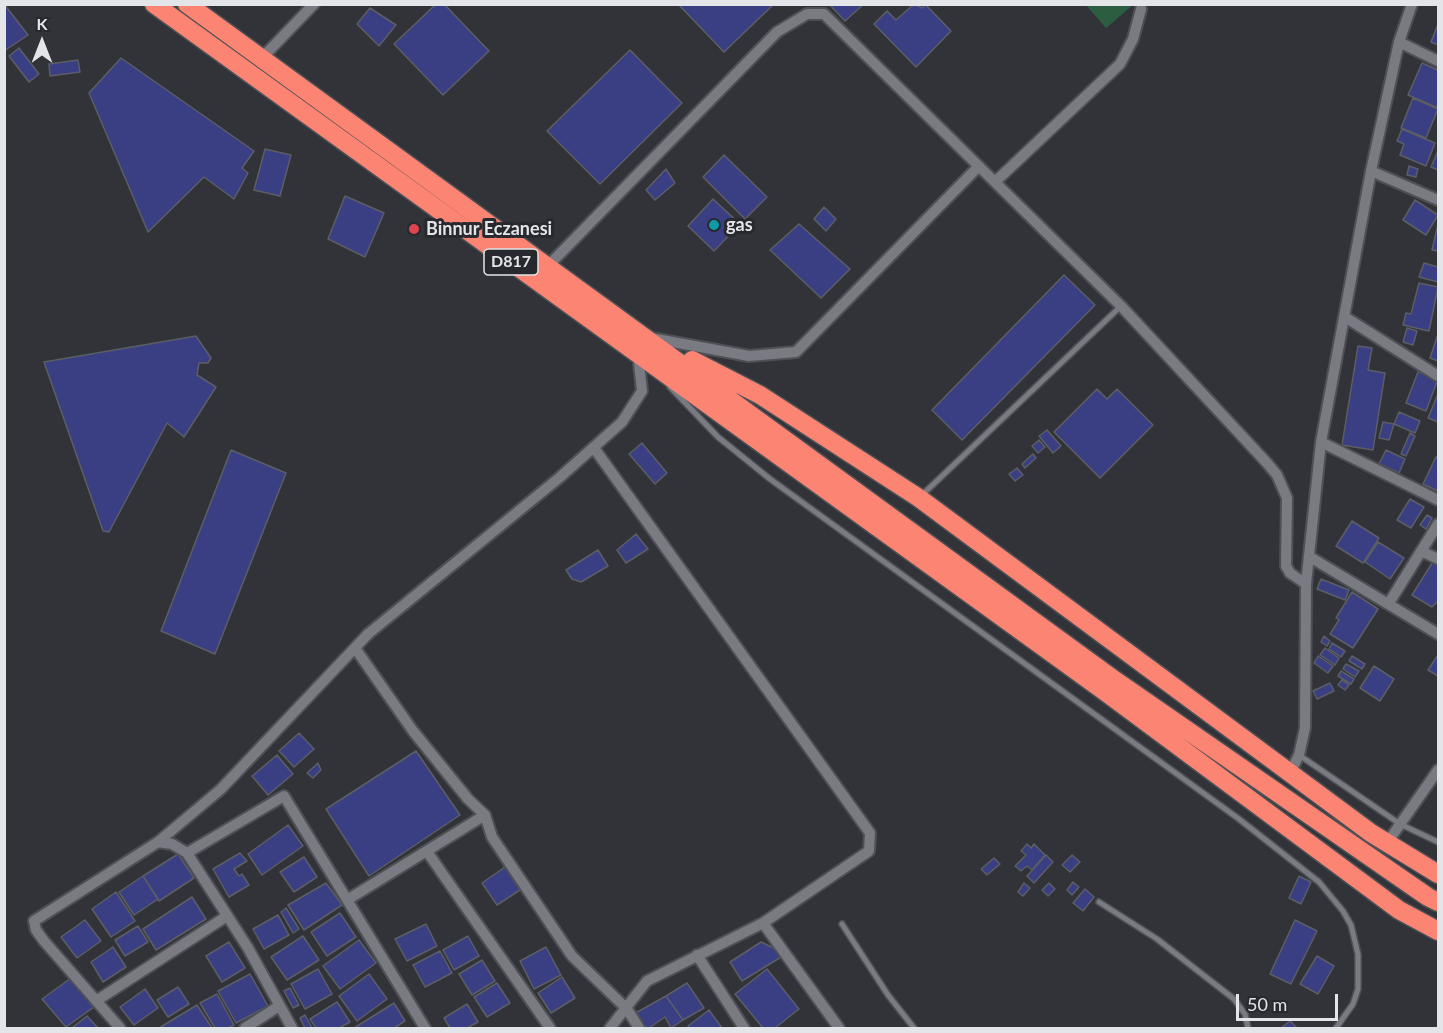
<!DOCTYPE html>
<style>
body{margin:0}
#map{position:relative;width:1443px;height:1033px;overflow:hidden;background:#313339;font-family:Lato,sans-serif}
canvas{display:block}
.frame{position:absolute;inset:0;border:6px solid #e4e5e9;pointer-events:none}
.north{position:absolute;left:12px;top:12px;width:60px;height:60px;-webkit-text-stroke:4px #28292f;paint-order:stroke;rotate:0deg;font-size:16px;font-weight:700;line-height:24px;text-align:center;color:#e4e5e9}
.north::after{content:'';display:block;margin:auto;width:21px;height:27px;background:#e4e5e9;clip-path:polygon(50% 0,100% 100%,50% 72%,0 100%)}
.scale{position:absolute;left:1236px;top:994px;width:102px;height:27px;box-sizing:border-box;border:3px solid #e4e5e9;border-top:0;padding-left:8px;font-size:18px;line-height:21px;white-space:nowrap;color:#e4e5e9;-webkit-text-stroke:4px #28292f;paint-order:stroke}
</style>
<div id="map">
<canvas width="1443" height="1033"></canvas>
<div class="frame"></div>
<div class="north">K</div>
<div class="scale">50 m</div>
</div>
<script>
const context = document.querySelector('canvas').getContext('2d');
context.lineJoin = 'round';
function fill(path, color) { context.fillStyle = color; context.fill(path, 'evenodd'); }
const shape = rows => new Path2D(rows.map(r => 'M' + r).join(''));
function strokePath(path, color, width, dash) { context.strokeStyle = color; context.lineWidth = width; context.lineCap = dash ? 'butt' : 'round'; context.setLineDash(dash || []); context.stroke(path); }
function drawText(font, color, halo, rows, align = 'center') {
  context.font = font + ' Lato,sans-serif'; context.lineWidth = 6; context.setLineDash([]); context.textBaseline = 'middle'; context.strokeStyle = halo; context.fillStyle = color; for (const [text, x, y, turn = 0] of rows) {
    context.save(); context.translate(x, y); context.rotate((+turn || 0) * Math.PI / 180); context.textAlign = isNaN(turn) ? turn : align; if (halo) context.strokeText(text, 0, 0); context.fillText(text, 0, 0); context.restore();
  }
}
const green = shape([
 [1086,5,1133,5,1106,28]
]);
const building = shape([
 [4,4,28,35,4,51,4,4],
 [436,4,444,4,489,51,443,95,394,44,436,4],
 [678,4,774,4,724,52,678,4],
 [829,4,864,4,845,21,829,4],
 [914,4,922,8,926,5,951,31,916,67,874,24,887,11,896,20,914,4],
 [370,8,396,25,379,46,357,24,370,8],
 [1438,24,1438,45,1431,42,1438,24],
 [19,48,39,74,29,82,9,56,19,48],
 [630,50,682,103,600,184,547,131,630,50],
 [121,58,254,151,242,168,248,173,234,199,204,177,148,232,89,93,121,58],
 [78,60,80,72,50,76,49,64,78,60],
 [1422,63,1438,70,1438,108,1408,95,1422,63],
 [1413,98,1438,109,1426,138,1401,128,1413,98],
 [1402,129,1435,143,1426,166,1400,155,1404,144,1397,141,1402,129],
 [265,149,291,155,280,196,254,190,265,149],
 [1438,151,1438,170,1431,167,1438,151],
 [724,155,767,197,745,219,703,177,724,155],
 [1409,166,1418,169,1416,177,1407,175,1409,166],
 [666,169,675,183,655,200,646,190,666,169],
 [345,196,384,213,365,257,328,239,345,196],
 [713,199,740,224,714,251,688,226,713,199],
 [1415,200,1438,215,1426,235,1403,220,1415,200],
 [824,207,836,219,826,231,814,219,824,207],
 [799,224,850,269,821,298,770,250,799,224],
 [1438,224,1438,251,1432,250,1438,224],
 [1424,263,1438,267,1438,282,1419,277,1424,263],
 [1064,275,1095,305,962,440,932,410,1064,275],
 [1419,283,1438,287,1429,331,1403,325,1406,313,1411,314,1419,283],
 [1407,328,1417,331,1413,345,1403,342,1407,328],
 [1438,334,1438,361,1430,358,1438,334],
 [196,336,211,358,208,363,199,363,197,375,216,387,184,437,167,423,109,532,103,531,44,362,196,336],
 [1358,346,1372,348,1368,370,1385,373,1373,450,1342,445,1358,346],
 [1418,372,1438,379,1426,411,1406,403,1418,372],
 [1097,389,1107,399,1117,389,1153,425,1100,478,1054,432,1097,389],
 [1438,394,1438,422,1428,418,1438,394],
 [1399,412,1420,421,1415,433,1394,424,1399,412],
 [1383,422,1394,424,1389,440,1379,438,1383,422],
 [1047,430,1061,446,1053,453,1039,436,1047,430],
 [1410,433,1415,436,1406,456,1401,454,1410,433],
 [1039,440,1045,447,1038,453,1032,446,1039,440],
 [642,443,667,473,655,484,629,454,642,443],
 [231,450,286,473,215,654,161,631,231,450],
 [1386,450,1405,459,1399,473,1379,464,1386,450],
 [1033,454,1036,458,1025,468,1022,464,1033,454],
 [1436,457,1438,458,1438,491,1423,484,1436,457],
 [1017,468,1023,475,1015,481,1009,474,1017,468],
 [1410,499,1424,507,1411,528,1397,520,1410,499],
 [1427,515,1432,518,1426,529,1420,525,1427,515],
 [1352,521,1379,538,1363,563,1336,546,1352,521],
 [636,534,648,549,626,563,617,550,636,534],
 [1378,542,1404,558,1390,579,1365,562,1378,542],
 [598,550,608,566,581,582,572,579,566,570,598,550],
 [1434,560,1438,563,1438,601,1432,607,1412,595,1434,560],
 [1321,579,1349,590,1345,600,1317,589,1321,579],
 [1352,592,1378,609,1353,648,1330,634,1339,620,1336,618,1352,592],
 [1324,636,1330,641,1327,646,1321,642,1324,636],
 [1332,643,1345,651,1341,657,1329,649,1332,643],
 [1325,648,1339,658,1335,665,1320,655,1325,648],
 [1438,655,1438,676,1428,670,1438,655],
 [1318,656,1333,666,1328,673,1314,663,1318,656],
 [1352,656,1365,664,1362,669,1349,661,1352,656],
 [1346,664,1359,671,1355,677,1343,669,1346,664],
 [1374,666,1394,679,1380,701,1360,688,1374,666],
 [1341,671,1354,679,1351,684,1338,676,1341,671],
 [1342,680,1349,685,1345,690,1338,685,1342,680],
 [1330,683,1334,691,1317,699,1313,691,1330,683],
 [299,733,314,749,294,767,279,751,299,733],
 [416,751,460,815,369,876,326,809,416,751],
 [277,755,293,774,268,795,252,776,277,755],
 [318,763,321,770,313,778,307,773,318,763],
 [288,825,303,846,262,875,248,854,288,825],
 [1027,844,1031,848,1034,844,1045,855,1032,870,1027,866,1021,871,1015,866,1026,855,1021,851,1027,844],
 [240,853,247,861,234,869,239,876,242,874,249,885,229,897,213,869,240,853],
 [178,854,194,878,159,901,143,876,178,854],
 [1046,855,1053,862,1034,883,1027,876,1046,855],
 [1072,855,1080,862,1070,872,1062,865,1072,855],
 [304,857,317,877,294,892,280,872,304,857],
 [994,858,1000,864,987,875,981,869,994,858],
 [505,867,520,890,497,905,482,883,505,867],
 [143,876,158,899,134,915,119,892,143,876],
 [1299,876,1311,882,1301,904,1289,898,1299,876],
 [1073,882,1079,887,1072,895,1067,890,1073,882],
 [326,883,342,905,304,930,288,905,326,883],
 [1024,883,1030,888,1023,896,1018,892,1024,883],
 [1049,883,1055,889,1048,896,1042,890,1049,883],
 [1085,889,1094,897,1083,911,1073,903,1085,889],
 [116,892,135,921,111,937,92,909,116,892],
 [192,897,206,919,156,950,143,929,192,897],
 [286,908,299,929,293,933,281,912,286,908],
 [340,913,356,937,327,956,311,932,340,913],
 [278,915,289,935,264,949,253,929,278,915],
 [85,920,101,941,77,958,61,937,85,920],
 [1295,920,1317,931,1291,984,1270,974,1295,920],
 [426,924,437,946,407,961,395,939,426,924],
 [138,926,148,942,125,956,115,940,138,926],
 [303,936,319,960,287,980,271,957,303,936],
 [468,936,479,956,454,970,443,950,468,936],
 [359,940,376,963,340,989,323,966,359,940],
 [229,942,245,968,222,982,206,956,229,942],
 [761,942,786,954,742,981,730,962,761,942],
 [113,947,126,967,103,982,91,962,113,947],
 [546,947,561,975,534,989,520,961,546,947],
 [440,951,452,973,425,987,413,965,440,951],
 [1317,956,1334,966,1318,994,1300,984,1317,956],
 [482,960,495,981,472,995,459,974,482,960],
 [318,969,332,994,305,1009,291,984,318,969],
 [767,969,799,1009,775,1028,763,1028,735,994,767,969],
 [250,974,268,1006,236,1023,218,991,250,974],
 [369,974,387,999,357,1021,339,996,369,974],
 [562,977,575,998,551,1013,538,993,562,977],
 [71,978,94,1007,66,1027,42,999,71,978],
 [497,983,510,1003,487,1017,474,997,497,983],
 [687,983,704,1008,683,1020,666,996,687,983],
 [178,987,189,1004,168,1017,157,1000,178,987],
 [290,988,299,1005,293,1008,284,991,290,988],
 [145,989,158,1008,134,1025,120,1007,145,989],
 [217,994,234,1025,228,1028,215,1028,200,1003,217,994],
 [666,996,683,1020,671,1028,665,1017,649,1028,641,1028,632,1015,666,996],
 [337,1002,350,1022,339,1028,316,1028,310,1019,337,1002],
 [394,1003,405,1021,394,1028,354,1028,394,1003],
 [467,1004,478,1022,467,1028,450,1028,444,1018,467,1004],
 [197,1005,212,1028,159,1028,197,1005],
 [709,1010,722,1028,690,1028,688,1026,709,1010],
 [305,1015,312,1028,305,1028,300,1018,305,1015],
 [87,1016,98,1028,72,1028,87,1016],
 [1290,1021,1297,1028,1281,1028,1290,1021]
]);
const lane = shape([
 [670,387,718,437,770,479,1239,819,1319,882,1343,911,1351,925,1358,954,1358,989,1353,1004,1336,1028],
 [922,495,1121,306],
 [1299,755,1400,824,1438,842],
 [1099,902,1157,939,1234,999,1245,1014,1248,1028],
 [842,924,888,995,914,1028]
]);
const street = shape([
 [1399,42,1438,61],
 [261,59,314,4],
 [1371,171,1438,200],
 [995,182,1120,64,1133,39,1141,9],
 [548,266,777,32,807,14,824,14,1121,306,1267,463,1277,475,1287,498,1286,566,1290,573,1306,584],
 [1345,317,1438,376],
 [651,338,749,356,796,352,979,166],
 [1321,442,1438,500],
 [594,448,870,833,869,851,763,923],
 [1421,551,1438,559],
 [1310,557,1438,634],
 [1389,603,1438,524],
 [355,648,413,731,468,799,485,815],
 [1290,773,1299,755,1305,728,1306,584,1321,442,1371,171,1399,42,1412,4],
 [158,842,221,789,368,634,559,478,622,422,642,391,638,354],
 [1387,843,1438,770],
 [187,853,284,796,425,1028],
 [428,853,550,1028],
 [347,900,485,815,492,837,572,956,627,1009,639,1028],
 [697,955,744,1028],
 [96,1001,227,916],
 [120,1028,44,941,36,930,34,921,158,842,172,844,187,853,248,948,292,1028],
 [245,1028,279,1006],
 [610,1028,647,981,763,923,839,1028]
]);
const highway = shape([
 [154,4,1104,691,1399,910,1438,931],
 [187,4,1116,681,1428,897,1438,902],
 [692,360,760,395,919,498,1371,833,1438,874]
]);
const markers = [
 [714,225,6,"#0f9aa8"],
 [414,229,6,"#e0444e"]
];
const shields = [
 [511,262,54]
];
const shieldNames = [
 ["D817",511,262]
];
const poiNames = [
 ["gas",726,225],
 ["Binnur Eczanesi",426,229]
];
fill(green, '#2b5e40');
fill(building, '#3a3f84');
strokePath(building, '#5c5e65', 1.5);
strokePath(lane, '#4e5055', 8);
strokePath(street, '#4e5055', 14);
strokePath(highway, '#4e5055', 21);
strokePath(lane, '#797a82', 5);
strokePath(street, '#797a82', 10);
strokePath(highway, '#fc8473', 18);
for (const [x, y, r, color] of markers) { const dot = new Path2D(); dot.arc(x, y, r, 0, 2 * Math.PI); context.fillStyle = color; context.fill(dot); strokePath(dot, '#28292f', 2); }
for (const [x, y, w] of shields) { const box = new Path2D(); box.roundRect(x - w / 2, y - 13, w, 26, 4.5); context.fillStyle = '#28292f'; context.fill(box); strokePath(box, '#e4e5e9', 1.5); }
drawText('bold 16px', '#e4e5e9', null, shieldNames);
drawText('bold 18px', '#e4e5e9', '#28292f', poiNames, 'left');
</script>
